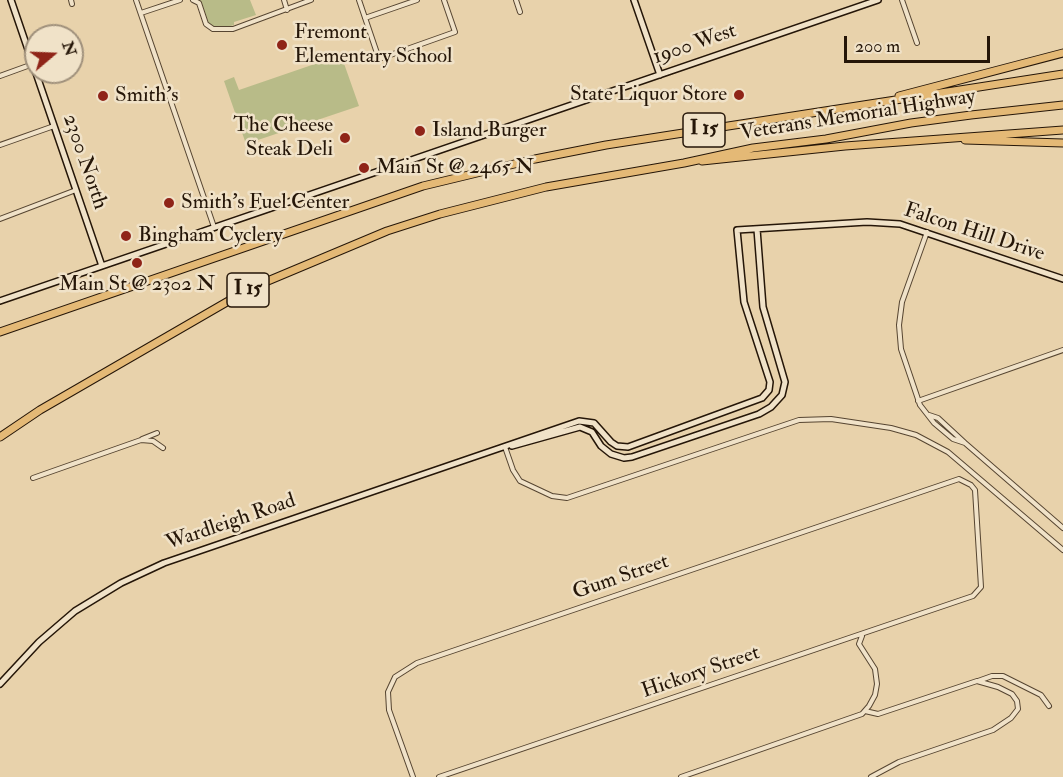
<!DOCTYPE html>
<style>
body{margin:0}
#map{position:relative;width:1063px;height:777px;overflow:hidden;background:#e8d2ab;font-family:"IM FELL Double Pica",serif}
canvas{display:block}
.north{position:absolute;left:24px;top:24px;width:60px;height:60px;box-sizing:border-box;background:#f0e2c8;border:2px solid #9f907b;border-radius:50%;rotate:71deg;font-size:16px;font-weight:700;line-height:24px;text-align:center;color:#251608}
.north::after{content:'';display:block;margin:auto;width:21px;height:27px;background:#8f2418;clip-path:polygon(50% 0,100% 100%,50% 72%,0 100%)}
.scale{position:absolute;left:844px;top:36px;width:146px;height:27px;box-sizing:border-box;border:3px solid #251608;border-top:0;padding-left:8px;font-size:18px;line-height:21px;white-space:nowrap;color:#251608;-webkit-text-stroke:4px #f0e2c8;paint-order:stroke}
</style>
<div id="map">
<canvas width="1063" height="777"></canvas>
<div class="north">N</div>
<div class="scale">200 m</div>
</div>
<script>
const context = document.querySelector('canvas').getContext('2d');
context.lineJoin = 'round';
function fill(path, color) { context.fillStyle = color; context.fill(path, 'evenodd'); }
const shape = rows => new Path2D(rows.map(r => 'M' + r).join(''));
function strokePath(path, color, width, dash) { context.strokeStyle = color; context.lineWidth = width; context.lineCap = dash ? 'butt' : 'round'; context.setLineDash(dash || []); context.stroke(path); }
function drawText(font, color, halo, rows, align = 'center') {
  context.font = font + ' "IM FELL Double Pica",serif'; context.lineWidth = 5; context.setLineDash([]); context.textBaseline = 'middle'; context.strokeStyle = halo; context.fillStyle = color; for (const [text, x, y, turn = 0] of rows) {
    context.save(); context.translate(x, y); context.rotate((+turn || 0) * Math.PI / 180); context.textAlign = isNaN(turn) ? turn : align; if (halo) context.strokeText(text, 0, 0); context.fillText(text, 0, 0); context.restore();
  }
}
const green = shape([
 [198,0,250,0,256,15,234,22,234,25,224,28,214,28,208,23],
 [341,55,359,106,246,144,224,81,234,77,239,90]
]);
const street = shape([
 [71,0,72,4],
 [136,0,214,227],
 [193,0,199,3,206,24,213,29,233,29,311,0],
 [284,0,287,10],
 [359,0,379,59,455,32,444,0],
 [516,0,520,12],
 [902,0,917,43],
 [141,13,180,0],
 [365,18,417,0],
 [0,76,33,64],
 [0,145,54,126],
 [0,219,76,190],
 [927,232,902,302,899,325,901,349,920,405,934,423,953,439,965,443],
 [918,401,1063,350],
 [929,415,938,418,965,443,1063,528],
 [142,439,157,433],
 [505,447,513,470,520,481,552,496,567,498,799,420,831,419,891,428,916,435,948,452,1063,550],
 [33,478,141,440,153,441,163,448],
 [978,681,992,676,1003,676,1041,695,1049,706],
 [865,711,878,714,977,681,998,687,1012,694,1017,701,1018,709,1011,718,993,730,899,762,871,777],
 [413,777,389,710,388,692,395,677,417,663,959,479,971,485,975,490,981,587,973,596,439,777],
 [681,777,862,714,869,706,875,695,877,684,875,669,859,644,862,636]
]);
const secondary = shape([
 [11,0,102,266],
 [634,0,660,75],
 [0,301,878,0],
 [512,446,580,427,592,432,601,446,611,454,624,458,632,457,759,414,771,407,782,395,785,382,763,307,757,229],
 [0,684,39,642,75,611,121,583,164,563,579,421,594,423,611,442,617,446,628,447,762,398,769,390,770,382,744,302,737,230,867,222,900,224,1063,279]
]);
const highway = shape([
 [899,96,1063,53],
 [965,140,1063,143],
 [702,161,845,146,1063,130],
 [0,332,423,186,535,159,606,145,1063,74],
 [0,437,40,410,251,288,387,231,440,214,546,187,684,163,753,148,826,139,911,123,971,115,1063,105]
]);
const markers = [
 [282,45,6,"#8f2418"],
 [739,95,6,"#8f2418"],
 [103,96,6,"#8f2418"],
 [420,131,6,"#8f2418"],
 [345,138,6,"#8f2418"],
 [364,168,6,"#8f2418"],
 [169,203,6,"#8f2418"],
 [126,236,6,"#8f2418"],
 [137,263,6,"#8f2418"]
];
const shields = [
 [704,130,42],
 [248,290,42]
];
const shieldNames = [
 ["I 15",704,130],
 ["I 15",248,290]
];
const poiNames = [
 ["Fremont",294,33],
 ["Elementary School",294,57],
 ["State Liquor Store",727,95,"right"],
 ["Smith's",115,96],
 ["The Cheese",333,126,"right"],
 ["Steak Deli",333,150,"right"],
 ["Island Burger",432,131],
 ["Main St @ 2465 N",376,168],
 ["Smith's Fuel Center",181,203],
 ["Bingham Cyclery",138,236],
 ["Main St @ 2302 N",137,285,"center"]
];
const streetNames = [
 ["1900 West",695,45,-19],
 ["Veterans Memorial Highway",858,116,-9],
 ["2300 North",84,162,71],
 ["Falcon Hill Drive",974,233,18],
 ["Wardleigh Road",231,523,-19],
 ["Gum Street",621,578,-19],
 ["Hickory Street",701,673,-19]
];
fill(green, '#b8bb88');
strokePath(street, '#564531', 6);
strokePath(secondary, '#251608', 8);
strokePath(highway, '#251608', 9);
strokePath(street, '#f0e2c8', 4);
strokePath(secondary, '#f0e2c8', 5);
strokePath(highway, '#e4b976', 7);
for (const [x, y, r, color] of markers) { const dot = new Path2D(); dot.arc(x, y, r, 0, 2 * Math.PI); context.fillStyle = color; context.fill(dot); strokePath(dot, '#f0e2c8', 2); }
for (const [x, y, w] of shields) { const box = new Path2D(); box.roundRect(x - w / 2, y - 17, w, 34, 4.5); context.fillStyle = '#f0e2c8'; context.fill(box); strokePath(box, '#251608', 1.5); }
drawText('bold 20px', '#251608', null, shieldNames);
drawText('21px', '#251608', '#f0e2c8', poiNames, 'left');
drawText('21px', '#251608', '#f0e2c8', streetNames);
</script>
